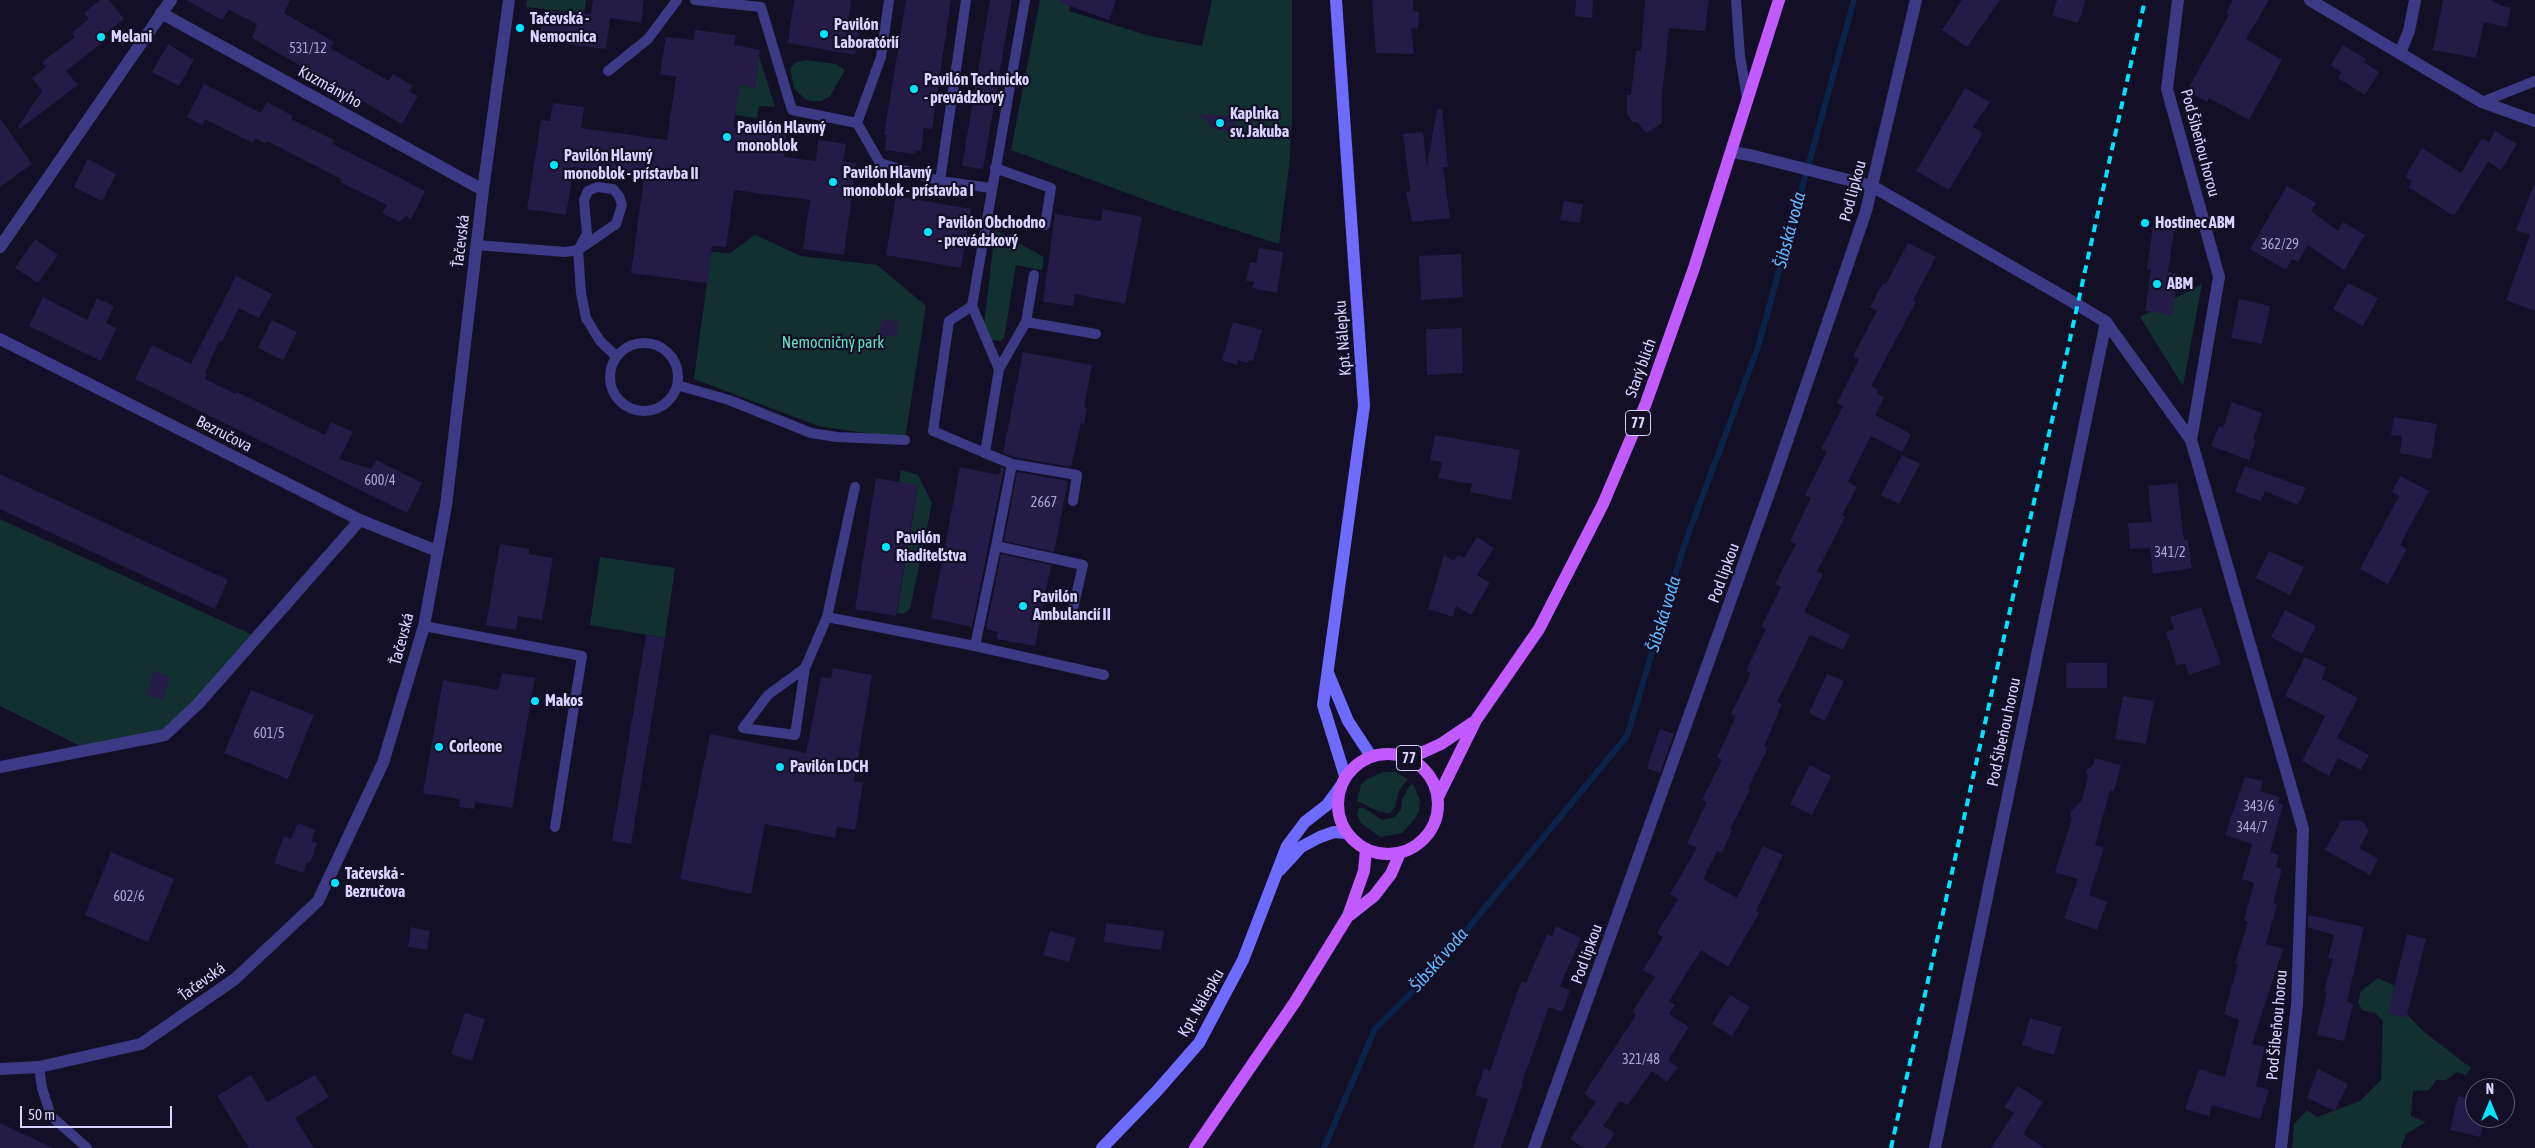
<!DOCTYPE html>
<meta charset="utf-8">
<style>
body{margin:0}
#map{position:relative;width:2535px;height:1148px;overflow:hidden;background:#130f26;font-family:"Asap Condensed",sans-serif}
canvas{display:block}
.north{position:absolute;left:2465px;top:1078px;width:50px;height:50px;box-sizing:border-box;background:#130f26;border:1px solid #625e7d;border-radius:50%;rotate:0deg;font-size:14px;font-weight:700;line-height:20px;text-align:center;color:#d9d4ff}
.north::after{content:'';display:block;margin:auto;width:18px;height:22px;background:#00e5ff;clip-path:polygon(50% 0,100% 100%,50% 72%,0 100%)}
.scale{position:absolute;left:20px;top:1106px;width:152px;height:22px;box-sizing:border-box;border:2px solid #d9d4ff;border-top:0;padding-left:6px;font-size:15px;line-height:18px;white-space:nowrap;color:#d9d4ff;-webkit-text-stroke:4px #130f26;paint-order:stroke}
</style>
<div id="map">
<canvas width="2535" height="1148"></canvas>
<div class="north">N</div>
<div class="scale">50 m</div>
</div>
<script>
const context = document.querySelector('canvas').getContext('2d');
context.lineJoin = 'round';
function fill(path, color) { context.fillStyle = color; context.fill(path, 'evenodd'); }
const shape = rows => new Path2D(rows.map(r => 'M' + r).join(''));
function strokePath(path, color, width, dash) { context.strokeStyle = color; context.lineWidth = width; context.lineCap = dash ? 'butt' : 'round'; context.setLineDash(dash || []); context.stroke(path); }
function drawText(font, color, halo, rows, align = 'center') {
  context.font = font + ' "Asap Condensed",sans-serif'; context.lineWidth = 4.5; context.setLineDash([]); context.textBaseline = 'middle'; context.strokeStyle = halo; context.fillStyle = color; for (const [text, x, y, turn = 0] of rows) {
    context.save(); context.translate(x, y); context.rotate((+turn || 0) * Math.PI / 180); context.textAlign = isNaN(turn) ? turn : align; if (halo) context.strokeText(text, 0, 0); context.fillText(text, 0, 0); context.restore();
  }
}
const green = shape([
 [527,0,586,0,584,13,526,7],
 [1040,0,1072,0,1069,11,1150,36,1202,46,1212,0,1292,0,1292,122,1289,167,1279,244,1173,210,1011,150],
 [759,56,775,107,759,106,757,118,735,115,739,85,755,88],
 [806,60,836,64,845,70,830,96,821,101,812,101,805,99,794,88,790,68,797,62],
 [995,230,1044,257,1042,270,1016,265,1004,338,1000,341,991,340,984,325],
 [755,235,801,256,877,265,926,306,905,439,818,426,694,379,711,252,730,253],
 [2202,284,2183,386,2140,317],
 [901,470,918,475,932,503,910,609,903,614,897,613,918,486,899,482],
 [0,519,257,637,165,735,88,750,0,706],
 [600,557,675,568,665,638,590,625],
 [1383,772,1395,772,1408,779,1399,790,1395,807,1390,813,1380,812,1357,801,1361,785,1367,779],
 [1413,784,1420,800,1419,811,1415,819,1402,833,1380,837,1361,823,1357,814,1359,808,1364,808,1382,820,1395,817,1401,810,1402,799,1410,785],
 [2378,978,2393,985,2407,1014,2423,1031,2471,1068,2466,1075,2457,1072,2446,1080,2436,1080,2429,1090,2413,1091,2411,1116,2426,1122,2406,1134,2401,1148,2292,1148,2294,1124,2307,1110,2317,1117,2360,1101,2381,1080,2383,1021,2375,1013,2362,1010,2358,1002,2361,991]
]);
const stream = shape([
 [1324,1148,1375,1029,1431,973,1627,736,1684,546,1758,347,1854,0]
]);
const building = shape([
 [100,0,109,0,124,19,104,35,107,39,66,71,78,85,20,129,18,127,42,91,32,78,46,67,42,62,75,37,72,33,89,19,84,13],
 [186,0,290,0,284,13,334,42,330,48,389,81,393,74,413,86,409,91,418,96,402,124,252,38,257,24,229,10,222,20],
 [593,0,644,0,641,23,610,18,606,49,540,41,543,10,591,14],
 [794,0,851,0,848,22,860,24,855,55,788,43],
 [906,0,951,0,932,129,924,128,921,151,916,150,915,154,885,150,887,135,884,135],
 [990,0,1012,0,983,169,962,166],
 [1060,0,1116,0,1109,20,1059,2],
 [1372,0,1413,0,1413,11,1419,12,1418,29,1411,28,1414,54,1376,53],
 [1576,0,1593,0,1592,18,1575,16],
 [1645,0,1709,0,1705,31,1669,28,1662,97,1662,123,1646,133,1637,122,1632,122,1627,113,1627,95,1631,95,1636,51,1641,51],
 [1962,0,2000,0,1967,47,1942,30],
 [2057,0,2086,0,2078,23,2052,15],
 [2233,0,2269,0,2246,39,2282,60,2249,120,2209,98,2207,102,2187,91,2229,15,2226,13],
 [2443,0,2491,0,2500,5,2511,8,2507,27,2484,22,2476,58,2433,50],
 [695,30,736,35,734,45,760,50,755,88,739,85,734,127,787,135,784,157,816,161,818,140,846,144,843,161,856,163,844,255,803,249,810,200,734,190,726,247,712,246,707,283,631,273,644,178,574,167,566,215,527,209,541,120,550,121,553,103,584,107,581,128,667,140,676,77,660,74,666,37,694,40],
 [168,44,194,60,179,86,152,72],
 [2343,45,2366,59,2364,62,2379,72,2365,95,2338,78,2341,72,2331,65],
 [204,84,261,113,267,102,293,116,291,119,334,140,333,144,425,191,411,219,406,216,399,222,382,213,387,205,340,182,341,179,267,141,266,144,255,138,253,143,205,119,202,125,187,117],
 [1965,88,1990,102,1973,127,1983,133,1949,190,1916,171],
 [1437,109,1442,109,1448,167,1443,167,1450,218,1412,222,1406,192,1410,191,1403,134,1423,132,1427,166],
 [1198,114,1236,116,1234,132,1215,130],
 [0,118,32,164,0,187],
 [2495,131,2517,144,2501,170,2488,162,2454,216,2408,187,2412,181,2405,177,2422,148,2461,173,2482,138,2489,142],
 [88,159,116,174,102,201,74,187],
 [2534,185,2535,185,2535,311,2506,300,2530,235,2516,230],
 [2287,186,2316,203,2311,211,2338,231,2343,222,2365,235,2344,270,2308,245,2298,262,2292,259,2286,270,2250,249],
 [896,196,971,209,961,268,886,255],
 [1564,201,1583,204,1580,223,1560,220],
 [1103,209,1142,217,1125,304,1075,294,1073,306,1043,302,1055,214,1101,221],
 [2154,220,2175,223,2168,272,2178,274,2172,315,2145,311,2151,270,2147,269],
 [35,239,58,255,38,283,15,268],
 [1908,243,1936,257,1913,300,1916,302,1871,386,1878,390,1877,393,1884,397,1875,415,1911,434,1902,452,1871,436,1848,482,1857,487,1842,515,1845,517,1817,571,1823,574,1804,612,1850,635,1843,650,1810,635,1777,702,1782,704,1764,746,1768,748,1748,789,1750,790,1730,829,1732,830,1722,853,1717,851,1703,879,1737,898,1763,846,1783,855,1756,911,1759,913,1728,967,1701,950,1669,1001,1675,1005,1669,1014,1689,1027,1668,1060,1678,1067,1667,1082,1652,1071,1628,1105,1620,1101,1603,1126,1615,1133,1605,1148,1584,1148,1570,1139,1596,1102,1584,1094,1636,1015,1632,1012,1655,977,1643,970,1663,937,1657,933,1678,899,1670,894,1697,848,1687,843,1707,802,1702,800,1722,760,1717,757,1736,716,1731,714,1751,673,1746,671,1766,629,1761,627,1781,587,1775,584,1796,544,1790,541,1811,498,1805,495,1827,452,1821,449,1843,406,1837,403,1859,359,1853,356,1877,311,1870,307,1883,283,1886,284],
 [1259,248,1283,252,1277,293,1252,288,1254,282,1246,281,1250,262,1256,263],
 [1461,254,1463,297,1421,300,1419,256],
 [236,276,272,294,259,318,239,308,222,342,219,341,205,373,208,374,205,379,236,394,237,392,325,435,331,422,353,432,339,459,371,469,376,460,422,483,407,513,135,379,152,345,191,364],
 [2348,283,2378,298,2363,326,2333,309],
 [43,297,87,320,97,298,114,306,106,323,117,328,101,361,29,326],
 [2239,299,2270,306,2262,344,2231,338],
 [882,319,899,322,897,337,879,335],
 [272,320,297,332,283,360,258,348],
 [1233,322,1262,330,1253,361,1249,360,1248,363,1238,360,1237,365,1222,360],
 [1462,328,1463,373,1427,375,1426,329],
 [1023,352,1092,365,1084,407,1087,408,1084,424,1081,423,1071,467,1014,457,1003,453],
 [2232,402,2262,413,2253,439,2256,440,2249,460,2211,446,2219,426,2223,427],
 [2394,417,2437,424,2431,459,2400,453,2402,436,2391,435],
 [1435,435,1520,450,1511,500,1470,492,1472,484,1438,478,1442,462,1430,460],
 [1902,455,1920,464,1899,504,1881,495],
 [2245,466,2306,488,2298,505,2265,491,2261,501,2235,492],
 [960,467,999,475,1001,467,1004,468,972,627,931,618],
 [1017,472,1068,481,1054,552,1004,541],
 [0,474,228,580,215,609,0,509],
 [2400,476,2429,491,2400,545,2407,549,2388,584,2360,569,2399,496,2392,492],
 [876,478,918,485,896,616,855,609],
 [2177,483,2184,540,2188,540,2192,568,2153,574,2150,548,2130,549,2128,523,2152,522,2148,486],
 [1477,537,1494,548,1477,575,1490,583,1471,615,1456,606,1453,617,1428,609,1444,555,1454,561,1458,555,1464,558],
 [500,544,529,549,529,554,553,558,542,620,518,616,516,630,486,625],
 [2269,551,2304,567,2290,595,2256,578],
 [1001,554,1051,565,1035,646,997,639,998,632,986,629],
 [2201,607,2221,664,2189,675,2185,663,2177,666,2166,632,2174,629,2170,617],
 [2285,610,2316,626,2302,654,2271,637],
 [646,635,665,638,631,844,612,841],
 [2305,657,2326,667,2322,679,2358,698,2337,738,2369,755,2361,770,2338,758,2329,776,2302,761,2325,716,2285,696],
 [2066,663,2107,663,2107,688,2066,688],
 [833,668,872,675,854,781,863,783,855,830,837,827,835,838,765,824,751,894,680,879,710,734,806,753,821,677,831,679],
 [154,671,170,677,162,700,146,694],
 [502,673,535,678,512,808,475,802,474,809,459,807,460,799,423,793,443,680,498,690],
 [1827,674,1844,681,1825,721,1809,713],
 [251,690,314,715,288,779,224,753],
 [2123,696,2154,701,2146,744,2115,739],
 [1660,729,1674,734,1660,773,1647,768],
 [2095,758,2121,765,2114,791,2110,790,2095,845,2104,848,2089,895,2107,902,2097,930,2064,918,2078,879,2055,872,2072,819,2070,813,2082,800,2088,777,2086,771,2093,765],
 [1810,765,1831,776,1812,815,1790,804],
 [2245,777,2263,781,2260,791,2280,797,2278,803,2283,805,2270,852,2279,855,2276,867,2282,869,2273,903,2277,904,2266,944,2283,949,2252,1044,2265,1047,2256,1086,2269,1090,2260,1119,2212,1105,2209,1116,2185,1109,2199,1069,2225,1077,2239,1020,2224,1014,2238,964,2235,963,2248,922,2244,920,2254,883,2242,879,2252,844,2225,835],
 [2358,820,2365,824,2369,831,2359,848,2378,859,2370,875,2325,850,2341,821],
 [298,823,315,830,311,841,317,843,310,863,307,862,303,873,274,863,284,837,291,839],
 [111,852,174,879,148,942,85,915],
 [2308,915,2364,927,2347,1002,2353,1004,2344,1041,2317,1035,2327,992,2324,991,2333,959,2328,958,2334,935,2308,927],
 [1106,923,1164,931,1161,950,1104,942],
 [1556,926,1581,938,1560,986,1570,990,1562,1012,1549,1007,1522,1082,1523,1083,1501,1148,1473,1148,1488,1099,1475,1095,1484,1069,1490,1071,1517,993,1522,982,1526,983,1547,934,1552,936],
 [411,927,430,931,427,950,408,947],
 [1050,931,1076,938,1069,962,1043,955],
 [2407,934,2426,939,2406,1018,2388,1013],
 [1730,995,1750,1007,1732,1036,1712,1024],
 [465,1013,485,1019,472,1061,451,1054],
 [2030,1018,2062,1027,2054,1055,2022,1045],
 [2318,1069,2348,1084,2335,1111,2307,1098],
 [251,1075,267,1102,315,1075,329,1097,295,1118,314,1148,249,1148,217,1096],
 [2018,1086,2043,1102,2023,1134,2044,1148,1991,1148,2014,1113,2004,1107],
 [2458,1096,2475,1100,2475,1118,2485,1118,2480,1137,2450,1130],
 [0,1123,53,1148,0,1148]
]);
const lane = shape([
 [695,0,761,7,792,110,857,123,880,163,940,181,991,188],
 [1736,0,1740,56,1747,98],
 [608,71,648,39,677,0],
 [2482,102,2535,81],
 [857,123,881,57,889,0],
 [995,168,1051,188,1045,225],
 [940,181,966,0],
 [477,245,565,252,578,250,616,224,622,205,619,196,613,189,597,187,588,191,584,200,587,234,578,250,581,293,586,318,600,341,616,356],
 [1034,275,1026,322,1096,334],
 [972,306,949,321,933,431,985,453,999,369,972,306,1025,0],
 '610 377a34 34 0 1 1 68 0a34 34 0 1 1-68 0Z',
 [999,369,1026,322],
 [677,385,729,400,811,433,837,437,905,440],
 [985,453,1012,464,1077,475,1073,501],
 [1012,464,996,546,1083,565,1073,609],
 [855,487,827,617,975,646,996,546],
 [424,626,582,656,555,827],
 [975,646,1104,675],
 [805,668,795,735,743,728,768,695,805,668,827,617],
 [39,1067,42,1088,51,1116,87,1148]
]);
const street = shape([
 [2178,0,2167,89,2219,277,2191,440],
 [2310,0,2482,102,2535,121],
 [161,13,483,190],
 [2400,53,2409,31,2415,0],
 [1732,152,1754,156,1872,186,2078,305,2106,322,2191,440,2303,829,2297,1005,2281,1148],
 [0,247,171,0],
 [0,339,360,520,437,551],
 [0,767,165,735,198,704,360,520],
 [0,1069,39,1067,141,1044,235,979,318,901,383,763,424,626,446,506,483,190,509,0],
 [1534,1148,1773,482,1866,211,1916,0],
 [1935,1148,2106,322]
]);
const secondary = shape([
 [1336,0,1364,406,1323,705,1345,776],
 [1328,673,1348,721,1371,756],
 [1280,870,1301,847,1320,837,1334,832,1346,833],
 [1102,1148,1157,1091,1199,1043,1243,960,1287,846,1305,822,1327,805,1340,787]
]);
const primary = shape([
 '1338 804a50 50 0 1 1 100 0a50 50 0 1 1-100 0Z',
 [1410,758,1441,744,1472,723],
 [1438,797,1476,720,1539,629,1603,504,1646,403,1694,268,1779,0],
 [1350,915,1374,896,1391,874,1400,853],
 [1195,1148,1295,1002,1348,916,1364,871,1366,849]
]);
const rail = shape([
 [1891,1148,2145,0]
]);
const markers = [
 [520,28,5,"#00e5ff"],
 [824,34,5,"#00e5ff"],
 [101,37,5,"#00e5ff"],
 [914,89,5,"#00e5ff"],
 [1220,123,5,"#00e5ff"],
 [727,137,5,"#00e5ff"],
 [554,165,5,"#00e5ff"],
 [833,182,5,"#00e5ff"],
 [2145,223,5,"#00e5ff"],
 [928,232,5,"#00e5ff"],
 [2157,284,5,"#00e5ff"],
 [886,547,5,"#00e5ff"],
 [1023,606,5,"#00e5ff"],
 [535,701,5,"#00e5ff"],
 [439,747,5,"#00e5ff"],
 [780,767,5,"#00e5ff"],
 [335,883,5,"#00e5ff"]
];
const numberNames = [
 ["531/12",308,49],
 ["362/29",2280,245],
 ["600/4",380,481],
 ["2667",1044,503],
 ["341/2",2170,553],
 ["601/5",269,734],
 ["343/6",2259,807],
 ["344/7",2252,828],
 ["602/6",129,897],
 ["321/48",1641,1060]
];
const shields = [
 [1638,423,25],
 [1409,758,25]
];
const shieldNames = [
 ["77",1638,423],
 ["77",1409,758]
];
const poiNames = [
 ["Tačevská -",530,19],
 ["Nemocnica",530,37],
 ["Pavilón",834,25],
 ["Laboratórií",834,43],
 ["Melani",111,37],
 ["Pavilón Technicko",924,80],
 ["- prevádzkový",924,98],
 ["Kaplnka",1230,114],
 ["sv. Jakuba",1230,132],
 ["Pavilón Hlavný",737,128],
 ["monoblok",737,146],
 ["Pavilón Hlavný",564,156],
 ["monoblok - prístavba II",564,174],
 ["Pavilón Hlavný",843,173],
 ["monoblok - prístavba I",843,191],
 ["Pavilón Obchodno",938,223],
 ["- prevádzkový",938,241],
 ["Hostinec ABM",2155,223],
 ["ABM",2167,284],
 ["Pavilón",896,538],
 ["Riaditeľstva",896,556],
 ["Pavilón",1033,597],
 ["Ambulancií II",1033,615],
 ["Makos",545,701],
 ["Corleone",449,747],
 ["Pavilón LDCH",790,767],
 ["Tačevská -",345,874],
 ["Bezručova",345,892]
];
const streetNames = [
 ["Kuzmányho",330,87,29],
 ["Pod Šibeňou horou",2200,143,75],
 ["Pod lipkou",1853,191,-75],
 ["Ťačevská",461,241,-83],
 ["Kpt. Nálepku",1343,338,-94],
 ["Starý blich",1641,368,-70],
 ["Bezručova",224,434,27],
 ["Pod lipkou",1724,573,-70],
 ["Ťačevská",402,639,-75],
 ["Pod Šibeňou horou",2004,732,-78],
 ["Pod lipkou",1587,954,-70],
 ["Ťačevská",202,982,-36],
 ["Kpt. Nálepku",1201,1003,-60],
 ["Pod Šibeňou horou",2277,1025,-85]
];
const parkNames = [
 ["Nemocničný park",833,343]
];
const waterNames = [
 ["Šibská voda",1790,230,-75],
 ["Šibská voda",1664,614,-73],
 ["Šibská voda",1439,960,-49]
];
fill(green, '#12302f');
strokePath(stream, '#0c2248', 6);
fill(building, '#241b47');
strokePath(lane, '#3d3a85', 10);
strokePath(street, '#3d3a85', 12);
strokePath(secondary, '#6f6bff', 12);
strokePath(primary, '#c25bff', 12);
strokePath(rail, '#00e5ff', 4, [8, 6]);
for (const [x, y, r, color] of markers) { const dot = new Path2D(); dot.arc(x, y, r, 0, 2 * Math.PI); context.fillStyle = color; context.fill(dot); strokePath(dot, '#130f26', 2); }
drawText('14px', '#aca6d1', null, numberNames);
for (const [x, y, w] of shields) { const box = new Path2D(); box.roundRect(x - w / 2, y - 12.5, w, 25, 4); context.fillStyle = '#130f26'; context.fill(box); strokePath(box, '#d9d4ff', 1); }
drawText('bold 15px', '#d9d4ff', null, shieldNames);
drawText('bold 16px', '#d9d4ff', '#130f26', poiNames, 'left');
drawText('16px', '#d9d4ff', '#130f26', streetNames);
drawText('16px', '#5fe0c0', '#130f26', parkNames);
drawText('italic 18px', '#62b6ff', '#130f26', waterNames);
</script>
